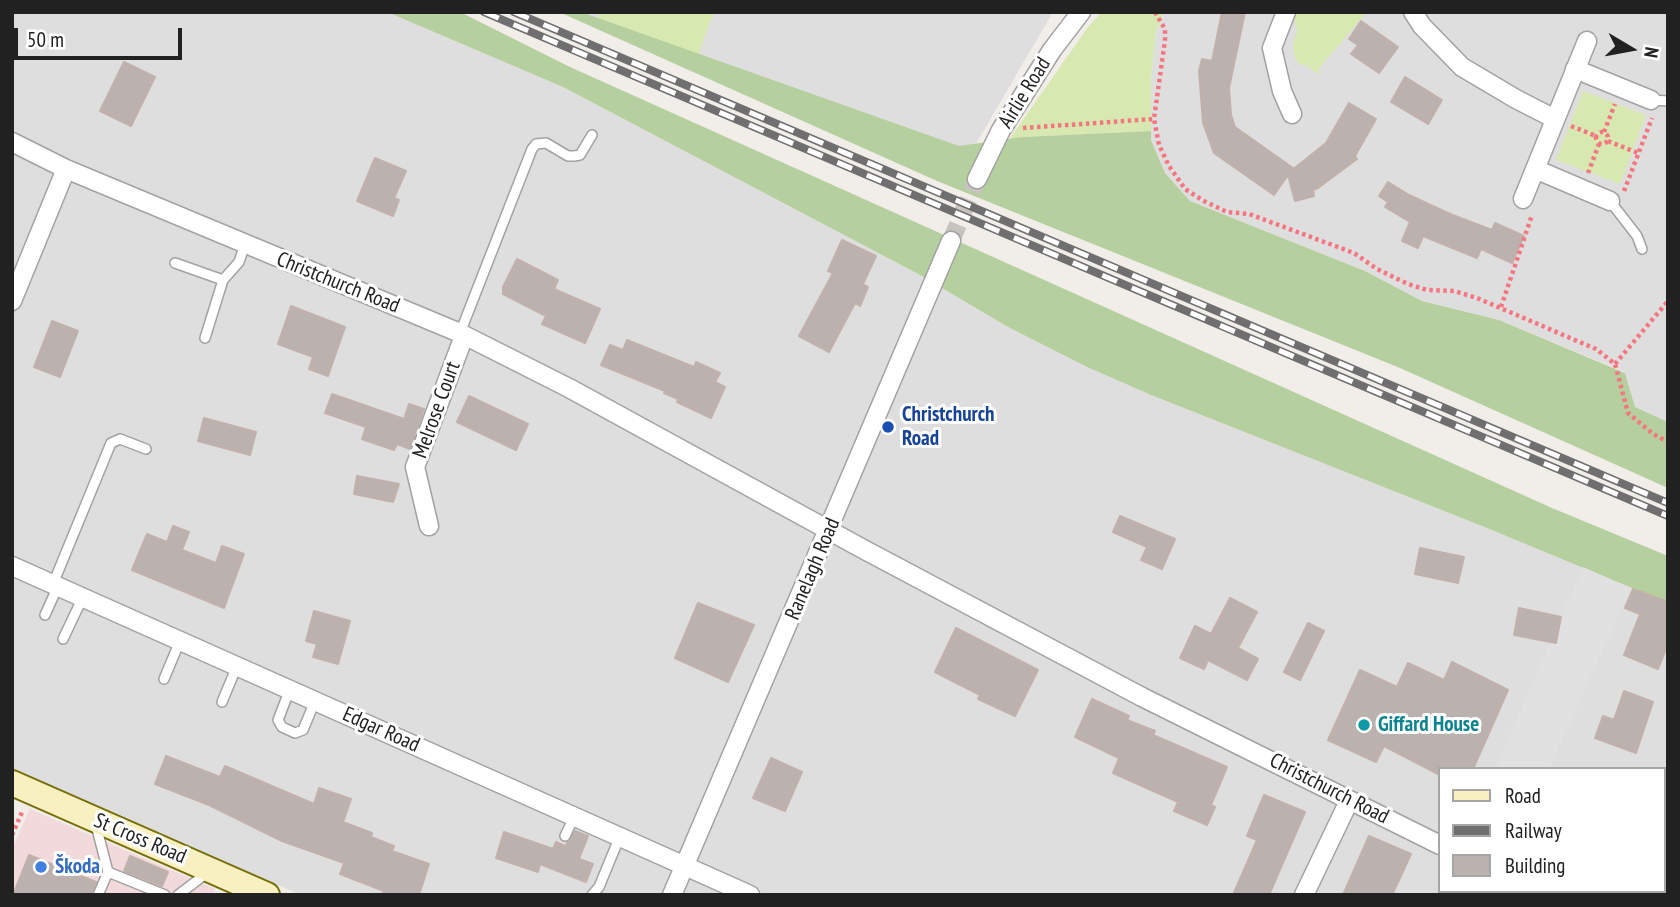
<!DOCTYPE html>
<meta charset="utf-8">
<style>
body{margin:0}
#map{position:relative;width:1680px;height:907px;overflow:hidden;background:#f1ede8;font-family:"PT Sans Narrow",sans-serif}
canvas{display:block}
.frame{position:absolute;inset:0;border:14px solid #212121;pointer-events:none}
.legend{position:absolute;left:1438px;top:767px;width:228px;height:126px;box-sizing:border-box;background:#fff;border:2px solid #a6a6a6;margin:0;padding:9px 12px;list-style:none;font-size:21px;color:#212121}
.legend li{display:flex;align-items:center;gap:14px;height:35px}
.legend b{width:35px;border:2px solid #a6a6a6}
.north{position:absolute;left:1596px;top:14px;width:70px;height:70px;-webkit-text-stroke:5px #fff;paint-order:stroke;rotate:100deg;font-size:19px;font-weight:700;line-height:28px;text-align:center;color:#212121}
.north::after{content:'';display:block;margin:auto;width:24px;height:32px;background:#212121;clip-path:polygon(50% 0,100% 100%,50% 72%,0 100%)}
.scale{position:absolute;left:14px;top:28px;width:168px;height:32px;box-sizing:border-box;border:4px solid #212121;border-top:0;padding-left:9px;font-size:21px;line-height:24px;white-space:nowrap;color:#212121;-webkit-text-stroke:5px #fff;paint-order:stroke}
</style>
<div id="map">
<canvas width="1680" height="907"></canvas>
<div class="frame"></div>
<ul class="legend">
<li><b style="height:9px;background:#f8f0c0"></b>Road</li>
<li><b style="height:9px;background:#6f6f6f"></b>Railway</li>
<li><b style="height:19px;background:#bbb1ae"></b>Building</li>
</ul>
<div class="north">N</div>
<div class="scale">50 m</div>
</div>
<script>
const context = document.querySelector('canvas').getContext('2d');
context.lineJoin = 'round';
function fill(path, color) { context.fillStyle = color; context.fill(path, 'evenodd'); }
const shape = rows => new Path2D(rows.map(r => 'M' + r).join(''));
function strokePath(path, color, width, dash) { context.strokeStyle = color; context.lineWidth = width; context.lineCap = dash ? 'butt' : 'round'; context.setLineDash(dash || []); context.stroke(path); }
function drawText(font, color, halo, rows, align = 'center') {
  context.font = font + ' "PT Sans Narrow",sans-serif'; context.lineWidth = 6; context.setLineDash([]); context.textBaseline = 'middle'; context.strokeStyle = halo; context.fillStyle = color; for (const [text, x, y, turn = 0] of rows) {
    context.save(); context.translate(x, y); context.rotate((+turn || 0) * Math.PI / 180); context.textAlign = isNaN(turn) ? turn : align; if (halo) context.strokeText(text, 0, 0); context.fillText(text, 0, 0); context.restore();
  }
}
const residential = shape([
 [12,12,387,12,563,87,920,275,1008,327,1087,367,1151,395,1482,526,1668,603,1668,895,301,895,12,770],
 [1440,769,1664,769,1664,891,1440,891],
 [567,12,1053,12,960,171],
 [1165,12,1668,12,1668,422,1635,407,1625,372,1499,320,1422,301,1365,271,1190,201,1165,173,1151,140,1151,78,1156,30]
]);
const commercial = shape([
 [30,809,215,889,212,895,12,895,12,849]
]);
const grass = shape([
 [600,12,714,12,695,63,596,24],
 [1102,12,1165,12,1156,30,1151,78,1151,131,1022,137,1008,141,1088,27],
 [1297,12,1367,12,1320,67,1318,74,1306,65,1299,64,1295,59,1293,44,1297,31,1294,17],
 [1583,91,1646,115,1620,184,1556,160]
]);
const forest = shape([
 [387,12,460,12,570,67,1552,508,1668,556,1668,603,1482,526,1151,395,1087,367,1008,327,920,275,563,87],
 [559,12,581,12,959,146,1022,137,1151,131,1151,140,1165,173,1190,201,1365,271,1422,301,1499,320,1625,373,1635,407,1668,422,1668,488,1400,368,937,181]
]);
const parking = shape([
 [1583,567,1631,588,1549,769,1495,769]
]);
const building = shape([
 [1222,12,1245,12,1229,88,1231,115,1235,127,1293,168,1291,171,1326,143,1349,103,1376,119,1355,156,1357,159,1318,188,1313,190,1314,196,1295,201,1288,175,1274,195,1214,153,1203,123,1199,71,1202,59,1212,61,1222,12],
 [1361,21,1398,47,1379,73,1351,54,1358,45,1349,39,1361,21],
 [124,62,155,77,131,126,100,111,124,62],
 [1405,77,1442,100,1428,124,1391,102,1405,77],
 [375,158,406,171,394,198,399,200,393,216,357,201,375,158],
 [1388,182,1409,195,1450,214,1492,230,1495,223,1524,236,1512,263,1481,249,1477,258,1423,236,1418,248,1402,241,1410,222,1385,207,1388,202,1379,196,1388,182],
 [842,240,876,256,863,284,868,287,860,306,855,303,829,352,799,336,833,273,828,271,842,240],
 [517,259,558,280,554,289,600,309,585,343,542,324,546,316,503,294,503,287,517,259],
 [291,306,345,327,328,376,309,369,313,357,278,344,291,306],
 [52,321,78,331,60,377,34,367,52,321],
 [627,340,694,367,696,362,720,373,715,382,725,387,711,418,677,402,678,399,664,393,665,391,601,365,610,345,623,350,627,340],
 [332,394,404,419,409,404,424,409,410,449,397,444,394,450,362,439,366,427,325,413,332,394],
 [469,396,528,424,516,450,457,422,469,396],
 [204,418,256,432,250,455,198,441,204,418],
 [357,476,399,484,393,502,354,494,357,476],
 [1120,516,1175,539,1162,569,1141,560,1147,547,1113,532,1120,516],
 [173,526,189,532,182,550,216,563,222,546,244,554,224,608,132,570,147,534,167,542,173,526],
 [1420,548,1464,557,1458,583,1415,574,1420,548],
 [1633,589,1668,602,1668,644,1658,669,1624,655,1640,614,1625,608,1633,589],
 [1230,598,1257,612,1238,648,1258,659,1247,680,1208,660,1204,669,1180,658,1195,626,1211,634,1230,598],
 [698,603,754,625,728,682,675,658,698,603],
 [1519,608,1561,617,1556,643,1514,635,1519,608],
 [314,611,350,621,338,664,313,657,317,644,306,641,314,611],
 [1308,623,1324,631,1300,680,1284,672,1308,623],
 [956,628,1038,670,1015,716,978,699,980,695,935,672,956,628],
 [1452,662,1508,690,1473,769,1440,769,1440,775,1384,746,1376,762,1328,740,1360,670,1397,687,1408,663,1444,680,1452,662],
 [1624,691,1653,702,1636,753,1595,738,1603,716,1614,720,1624,691],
 [1092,699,1129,716,1127,720,1155,731,1153,735,1227,767,1211,805,1215,807,1207,825,1174,811,1178,802,1113,773,1119,758,1075,737,1092,699],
 [166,756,220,777,225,766,314,804,319,788,351,799,343,822,372,833,371,837,394,846,392,851,429,864,419,895,382,895,384,891,340,874,344,863,282,841,209,805,155,784,166,756],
 [771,758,802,772,785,811,753,798,771,758],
 [1264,795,1305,812,1269,895,1233,895,1257,840,1247,836,1264,795],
 [575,831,588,836,579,859,593,864,586,882,540,864,538,872,496,858,504,832,553,849,556,842,565,846,575,831],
 [1369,836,1411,854,1392,895,1343,895,1369,836],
 [29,855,96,882,91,895,13,895,29,855],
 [130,856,168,872,162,886,124,871,130,856]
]);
const minorTunnel = shape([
 [951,241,977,179]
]);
const path = shape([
 [1155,12,1165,29,1165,40,1154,119,1159,145,1169,166,1185,189,1204,201,1227,212,1249,214,1354,253,1377,269,1408,284,1427,290,1454,291,1477,298,1596,349,1615,364,1628,413,1653,434,1668,442],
 [1571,126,1596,136],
 [1023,128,1154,119],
 '1596 138a6 6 0 1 1 12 0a6 6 0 1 1-12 0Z',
 [1604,132,1615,104],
 [1608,141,1638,153],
 [1588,173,1599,144],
 [1624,191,1652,118],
 [1501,307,1532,215],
 [1615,364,1668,301],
 [12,835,23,810]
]);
const service = shape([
 [1651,100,1668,101],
 [1610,201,1637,236,1642,249],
 [175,263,223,280],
 [460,333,532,149,536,144,546,143,568,156,574,156,580,155,592,135],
 [205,338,223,280,239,262,245,244],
 [53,584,111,443,120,439,146,449],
 [45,615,58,586],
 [63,639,83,597],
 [164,679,180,641],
 [290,689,278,720,282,727,295,733,303,730,315,701],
 [222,702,237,666],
 [96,825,108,872,165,895],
 [565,836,575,815],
 [98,895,108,872],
 [178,895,207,873],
 [592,895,599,887,620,836]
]);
const minor = shape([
 [1286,12,1272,48,1282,91,1292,114],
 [1413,12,1422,26,1462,67,1516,99,1555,119],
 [1575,69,1651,100],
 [12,142,66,169,460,333,569,388,863,549,1142,697,1440,845],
 [1535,169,1610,201],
 [977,179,1001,130,1052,50,1081,12],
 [1523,199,1587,41],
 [12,301,66,169],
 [429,526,415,467,464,336],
 [12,566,750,895],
 [1549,891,1558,895],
 [672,895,951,241],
 [1304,895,1349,801]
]);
const secondary = shape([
 [12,783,267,895]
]);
const rail = shape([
 [484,12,1668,516],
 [514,12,1668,503]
]);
const markers = [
 [888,427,7,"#1a4fb4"],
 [1364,725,7,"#0f9aa8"],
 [41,867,7,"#3f7fe0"]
];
const streetNames = [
 ["Airlie Road",1025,93,-58],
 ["Christchurch Road",338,283,22],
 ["Melrose Court",437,410,-70],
 ["Ranelagh Road",813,569,-67],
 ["Edgar Road",381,730,24],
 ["Christchurch Road",1329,789,27],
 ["St Cross Road",140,839,23]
];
const transitNames = [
 ["Christchurch",902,415],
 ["Road",902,439]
];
const cultureNames = [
 ["Giffard House",1378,725]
];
const shopNames = [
 ["Škoda",55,867]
];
fill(residential, '#dfdede');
fill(commercial, '#f1d9dc');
fill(grass, '#d7e9b1');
fill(forest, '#b6cf9f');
fill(parking, '#e1e1e1');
fill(building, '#bbb1ae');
strokePath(building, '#c2b1ab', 2);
strokePath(minorTunnel, '#c7c4c0', 18, [18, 9]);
strokePath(service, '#a2a2a2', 12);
strokePath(minor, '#a2a2a2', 21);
strokePath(secondary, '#776f09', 28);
strokePath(path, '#f57680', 4.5, [3.5, 3.5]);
strokePath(service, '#fff', 9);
strokePath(minor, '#fff', 18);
strokePath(secondary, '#f8f0c0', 24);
strokePath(rail, '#6f6f6f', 8);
strokePath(rail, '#fff', 5, [16]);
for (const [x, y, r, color] of markers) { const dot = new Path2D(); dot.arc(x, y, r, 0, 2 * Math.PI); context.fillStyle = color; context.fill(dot); strokePath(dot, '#fff', 2.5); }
drawText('21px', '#212121', '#fff', streetNames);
drawText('bold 21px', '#164399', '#fff', transitNames, 'left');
drawText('bold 21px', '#0d838f', '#fff', cultureNames, 'left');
drawText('bold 21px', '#366cbe', '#fff', shopNames, 'left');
</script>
